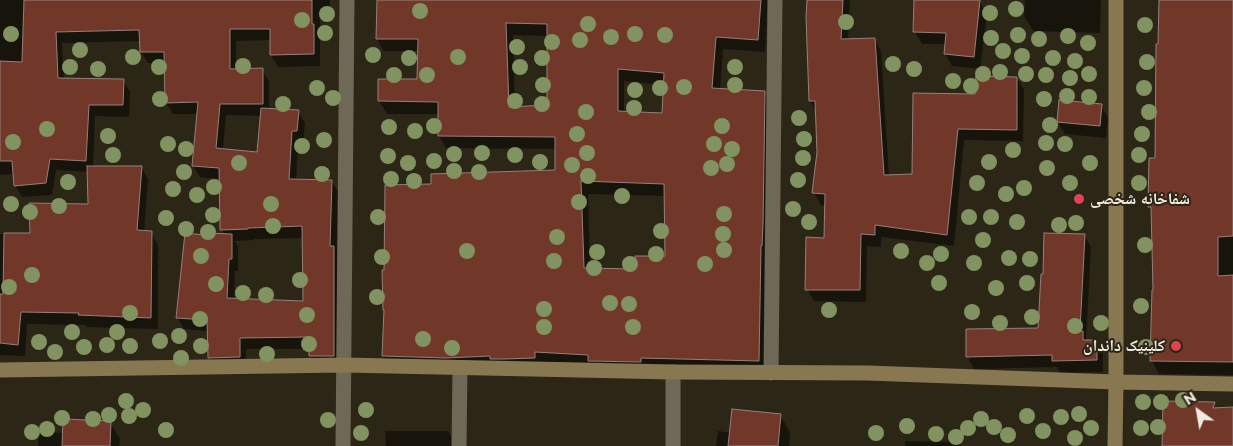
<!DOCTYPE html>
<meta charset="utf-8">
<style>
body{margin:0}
#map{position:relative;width:1233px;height:446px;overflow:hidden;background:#2c2617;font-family:Montserrat,sans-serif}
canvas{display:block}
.north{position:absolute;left:1173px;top:386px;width:50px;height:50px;-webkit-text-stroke:4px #2c2617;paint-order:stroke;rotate:328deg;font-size:14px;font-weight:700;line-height:20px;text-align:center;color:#efebe1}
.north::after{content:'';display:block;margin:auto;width:18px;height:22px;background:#efebe1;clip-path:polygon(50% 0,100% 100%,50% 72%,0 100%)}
</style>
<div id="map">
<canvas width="1233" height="446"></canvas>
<div class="north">N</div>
</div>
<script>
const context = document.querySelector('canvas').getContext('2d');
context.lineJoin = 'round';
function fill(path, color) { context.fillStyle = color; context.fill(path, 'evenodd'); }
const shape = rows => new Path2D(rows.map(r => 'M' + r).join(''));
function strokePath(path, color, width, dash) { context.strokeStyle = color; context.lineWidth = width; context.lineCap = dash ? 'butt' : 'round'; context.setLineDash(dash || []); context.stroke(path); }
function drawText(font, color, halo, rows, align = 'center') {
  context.font = font + ' Montserrat,"Noto Naskh Arabic",sans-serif'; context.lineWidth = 4; context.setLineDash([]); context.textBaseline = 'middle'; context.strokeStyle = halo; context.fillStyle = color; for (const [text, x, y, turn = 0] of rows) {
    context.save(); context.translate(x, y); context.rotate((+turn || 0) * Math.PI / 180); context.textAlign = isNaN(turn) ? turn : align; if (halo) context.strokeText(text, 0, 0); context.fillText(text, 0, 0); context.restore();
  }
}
const shadow = shape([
 [0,0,330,0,330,10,320,10,320,66,278,67,271,55,271,40,236,41,236,70,262,70,269,81,269,110,298,112,305,123,303,143,298,142,296,181,332,182,339,193,337,254,340,259,340,367,317,368,311,356,310,349,246,349,246,369,216,369,209,357,209,331,184,329,177,317,207,236,225,235,222,230,220,179,200,177,193,166,198,114,173,114,166,102,166,63,148,63,141,52,141,41,62,43,64,80,123,80,130,92,129,117,95,116,93,168,141,167,148,179,144,232,151,232,158,245,158,329,87,327,85,325,27,324,25,356,0,355,0,234,31,235,89,205,88,172,56,170,52,195,22,197,15,185,14,174,0,175],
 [226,115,262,116,259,153,223,150],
 [303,238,304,302,234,300,235,271,238,271,238,247,235,241,254,240,254,239],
 [378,0,768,0,765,52,723,49,720,90,764,92,771,104,766,373,390,369,383,356,385,313,384,310,433,185,557,172,556,149,446,148,439,136,439,114,387,114,379,101,380,80,418,80,419,51,384,51,377,39],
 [513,35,548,36,549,106,515,108],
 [624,81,665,85,663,114,624,113],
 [588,194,666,196,667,258,636,270,590,269],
 [808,0,850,0,848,40,874,39,881,51,889,176,913,175,977,95,1017,78,1024,90,1023,141,964,140,954,246,881,237,881,247,867,246,866,302,814,301,807,289,825,239,826,206,821,205,814,193,818,152,817,112,810,101],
 [915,0,964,0,980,2,987,14,980,69,952,66,945,54,946,44,922,44,915,32],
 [1025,0,1101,0,1100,33,1033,31,1024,16],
 [1160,0,1233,0,1233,375,1159,374,1152,361,1155,291,1153,213,1149,206,1156,160],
 [1101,106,1108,118,1106,138,1065,134,1058,122],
 [1084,235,1091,247,1086,339,1087,342,1096,341,1103,353,1103,372,1060,373,1057,367,974,369,968,357,1039,329,1044,275],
 [780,415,790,432,789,446,716,446,718,431,731,433],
 [110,423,120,439,119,446,38,446,39,432,64,433],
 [385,431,448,431,457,446,386,446],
 [905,441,959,442,961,446,905,446]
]);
const building = shape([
 [24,0,312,0,312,24,314,24,314,54,270,55,270,29,230,29,230,69,263,68,263,104,220,104,216,148,257,152,261,108,299,110,297,131,292,131,289,179,332,180,330,246,334,246,334,356,309,356,309,337,240,338,240,357,208,358,207,320,176,318,185,233,206,235,206,233,232,234,232,259,229,259,227,298,303,301,302,226,248,228,248,229,220,230,219,168,192,166,198,102,165,103,164,52,140,52,139,30,56,32,58,78,124,79,123,105,89,105,86,161,50,159,46,183,14,186,12,161,0,161,0,61,22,62,24,0],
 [377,0,761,0,758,40,716,37,712,88,765,91,763,224,762,246,761,246,759,361,641,358,641,362,588,361,588,355,535,352,535,358,504,359,490,359,490,356,446,358,382,356,384,310,383,310,382,270,384,270,385,185,431,184,431,174,555,170,555,137,438,136,438,102,378,101,378,79,417,79,418,39,376,39,377,0],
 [506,23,547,24,547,105,509,107,506,23],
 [618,69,664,73,662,113,618,111,618,69],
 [581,181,664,184,665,256,635,256,635,269,584,268,581,181],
 [807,0,843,0,841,39,875,38,884,175,912,174,913,93,975,94,976,76,1017,77,1017,130,958,129,947,235,875,225,875,235,861,234,860,290,805,290,806,237,824,238,825,194,812,193,817,152,815,101,809,101,806,16,807,0],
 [914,0,980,0,974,57,944,54,946,33,913,32,914,0],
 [1159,0,1233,0,1233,236,1218,237,1218,276,1233,275,1233,362,1150,361,1152,290,1153,290,1151,207,1148,207,1149,158,1155,158,1156,44,1158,44,1159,0],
 [1059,100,1102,104,1100,126,1057,122,1059,100],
 [87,166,142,166,137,230,152,231,151,318,78,315,79,313,21,312,18,345,0,343,0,294,3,294,4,233,30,233,29,203,88,204,87,166],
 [1044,233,1085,234,1080,331,1083,331,1083,340,1097,340,1097,360,1052,361,1052,355,966,357,966,329,1038,328,1041,274,1043,274,1044,233],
 [1163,401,1215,402,1213,408,1233,407,1233,446,1162,446,1163,401],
 [732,409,781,414,778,446,728,446,732,409],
 [63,419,111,421,110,446,62,446,63,419]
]);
const street = shape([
 [673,372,673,446],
 [771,373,775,0],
 [343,446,347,0],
 [459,446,460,368]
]);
const secondary = shape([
 [0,370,344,365,673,372,868,373,1116,382,1233,384],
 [1115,446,1116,382,1116,0]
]);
const trees = [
 [1016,9],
 [420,11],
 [990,13],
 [327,14],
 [302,20],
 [846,22],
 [588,24],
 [1145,25],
 [325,33],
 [11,34],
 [635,34],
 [665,35],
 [1018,35],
 [1068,36],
 [611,37],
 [991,38],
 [1039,39],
 [580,40],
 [552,42],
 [1088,43],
 [517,47],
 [80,50],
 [1003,51],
 [373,55],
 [1022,56],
 [133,57],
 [458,57],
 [409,58],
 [542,58],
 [1053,58],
 [1075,61],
 [1147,62],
 [893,64],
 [243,66],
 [70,67],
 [159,67],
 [520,67],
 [735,67],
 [98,69],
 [914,69],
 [1000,72],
 [983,74],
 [1026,74],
 [1089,74],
 [394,75],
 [427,75],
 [1046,75],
 [1070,78],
 [953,81],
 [543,85],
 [735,85],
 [971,86],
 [684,87],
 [317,88],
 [660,88],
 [1144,88],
 [635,90],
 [1067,96],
 [1089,97],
 [333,98],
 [160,99],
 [1044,99],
 [515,101],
 [283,104],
 [542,104],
 [634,108],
 [586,112],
 [1149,112],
 [799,118],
 [1050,125],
 [434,126],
 [722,126],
 [389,127],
 [47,129],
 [415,131],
 [577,134],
 [1142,134],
 [108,136],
 [804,139],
 [324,140],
 [13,142],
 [1046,143],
 [168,144],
 [714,144],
 [1065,144],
 [302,146],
 [186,149],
 [732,149],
 [1013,150],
 [482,153],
 [587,153],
 [454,154],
 [113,155],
 [515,155],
 [1139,155],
 [388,156],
 [803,158],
 [434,161],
 [540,162],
 [989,162],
 [239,163],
 [408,163],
 [1090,163],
 [727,164],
 [572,165],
 [711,168],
 [1047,168],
 [454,171],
 [184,172],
 [479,172],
 [322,174],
 [588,176],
 [391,179],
 [798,180],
 [414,181],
 [68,182],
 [977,183],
 [1070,183],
 [1139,183],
 [214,187],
 [1024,188],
 [173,189],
 [1006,194],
 [197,195],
 [622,196],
 [579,202],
 [11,204],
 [271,204],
 [59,206],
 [793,209],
 [30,212],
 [724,214],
 [213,215],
 [378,217],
 [969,217],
 [991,217],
 [166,218],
 [809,222],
 [1017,222],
 [1076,223],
 [1059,225],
 [273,226],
 [186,229],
 [661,231],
 [208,232],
 [723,234],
 [557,237],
 [983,240],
 [1145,245],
 [724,250],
 [467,251],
 [901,251],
 [597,252],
 [656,254],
 [941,254],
 [201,256],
 [382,257],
 [1009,258],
 [1030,259],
 [554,261],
 [927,263],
 [974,263],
 [630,264],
 [705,264],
 [594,268],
 [32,275],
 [300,280],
 [939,283],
 [1027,283],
 [216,284],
 [9,287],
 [996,288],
 [243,293],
 [266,295],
 [377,297],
 [610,303],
 [629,304],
 [1141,306],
 [544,309],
 [829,310],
 [972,312],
 [130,313],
 [307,315],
 [1032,317],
 [200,319],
 [1000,323],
 [1101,323],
 [1075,326],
 [544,327],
 [633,327],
 [72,332],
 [117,332],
 [179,336],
 [423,339],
 [160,341],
 [39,342],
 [309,344],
 [107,345],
 [130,346],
 [201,346],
 [84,347],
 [1146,347],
 [452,348],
 [55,352],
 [267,354],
 [181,358],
 [1183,400],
 [126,401],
 [1143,402],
 [1161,402],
 [143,410],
 [366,410],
 [1079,414],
 [109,415],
 [129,416],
 [1027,416],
 [1061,417],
 [62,418],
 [93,419],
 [981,419],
 [328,420],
 [907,426],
 [994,427],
 [1158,427],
 [968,428],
 [1091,428],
 [1141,428],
 [47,429],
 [166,430],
 [1043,431],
 [32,432],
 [361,433],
 [876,433],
 [936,434],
 [1008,435],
 [956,437],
 [1075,438]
];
const markers = [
 [1079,199,6,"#e0444e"],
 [1176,346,6,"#e0444e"]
];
const poiNames = [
 ["شفاخانه شخصی",1090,199],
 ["کلینیک داندان",1165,346,"right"]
];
fill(shadow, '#0007');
fill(building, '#71382a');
strokePath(building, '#95807b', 1);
strokePath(street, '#6e6856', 15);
strokePath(secondary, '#887851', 15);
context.fillStyle = '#819360';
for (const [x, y] of trees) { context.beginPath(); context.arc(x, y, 8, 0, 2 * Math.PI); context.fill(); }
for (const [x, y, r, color] of markers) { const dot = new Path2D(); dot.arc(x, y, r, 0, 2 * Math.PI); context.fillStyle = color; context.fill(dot); strokePath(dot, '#2c2617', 2); }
drawText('bold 16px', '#efebe1', '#2c2617', poiNames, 'left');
</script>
